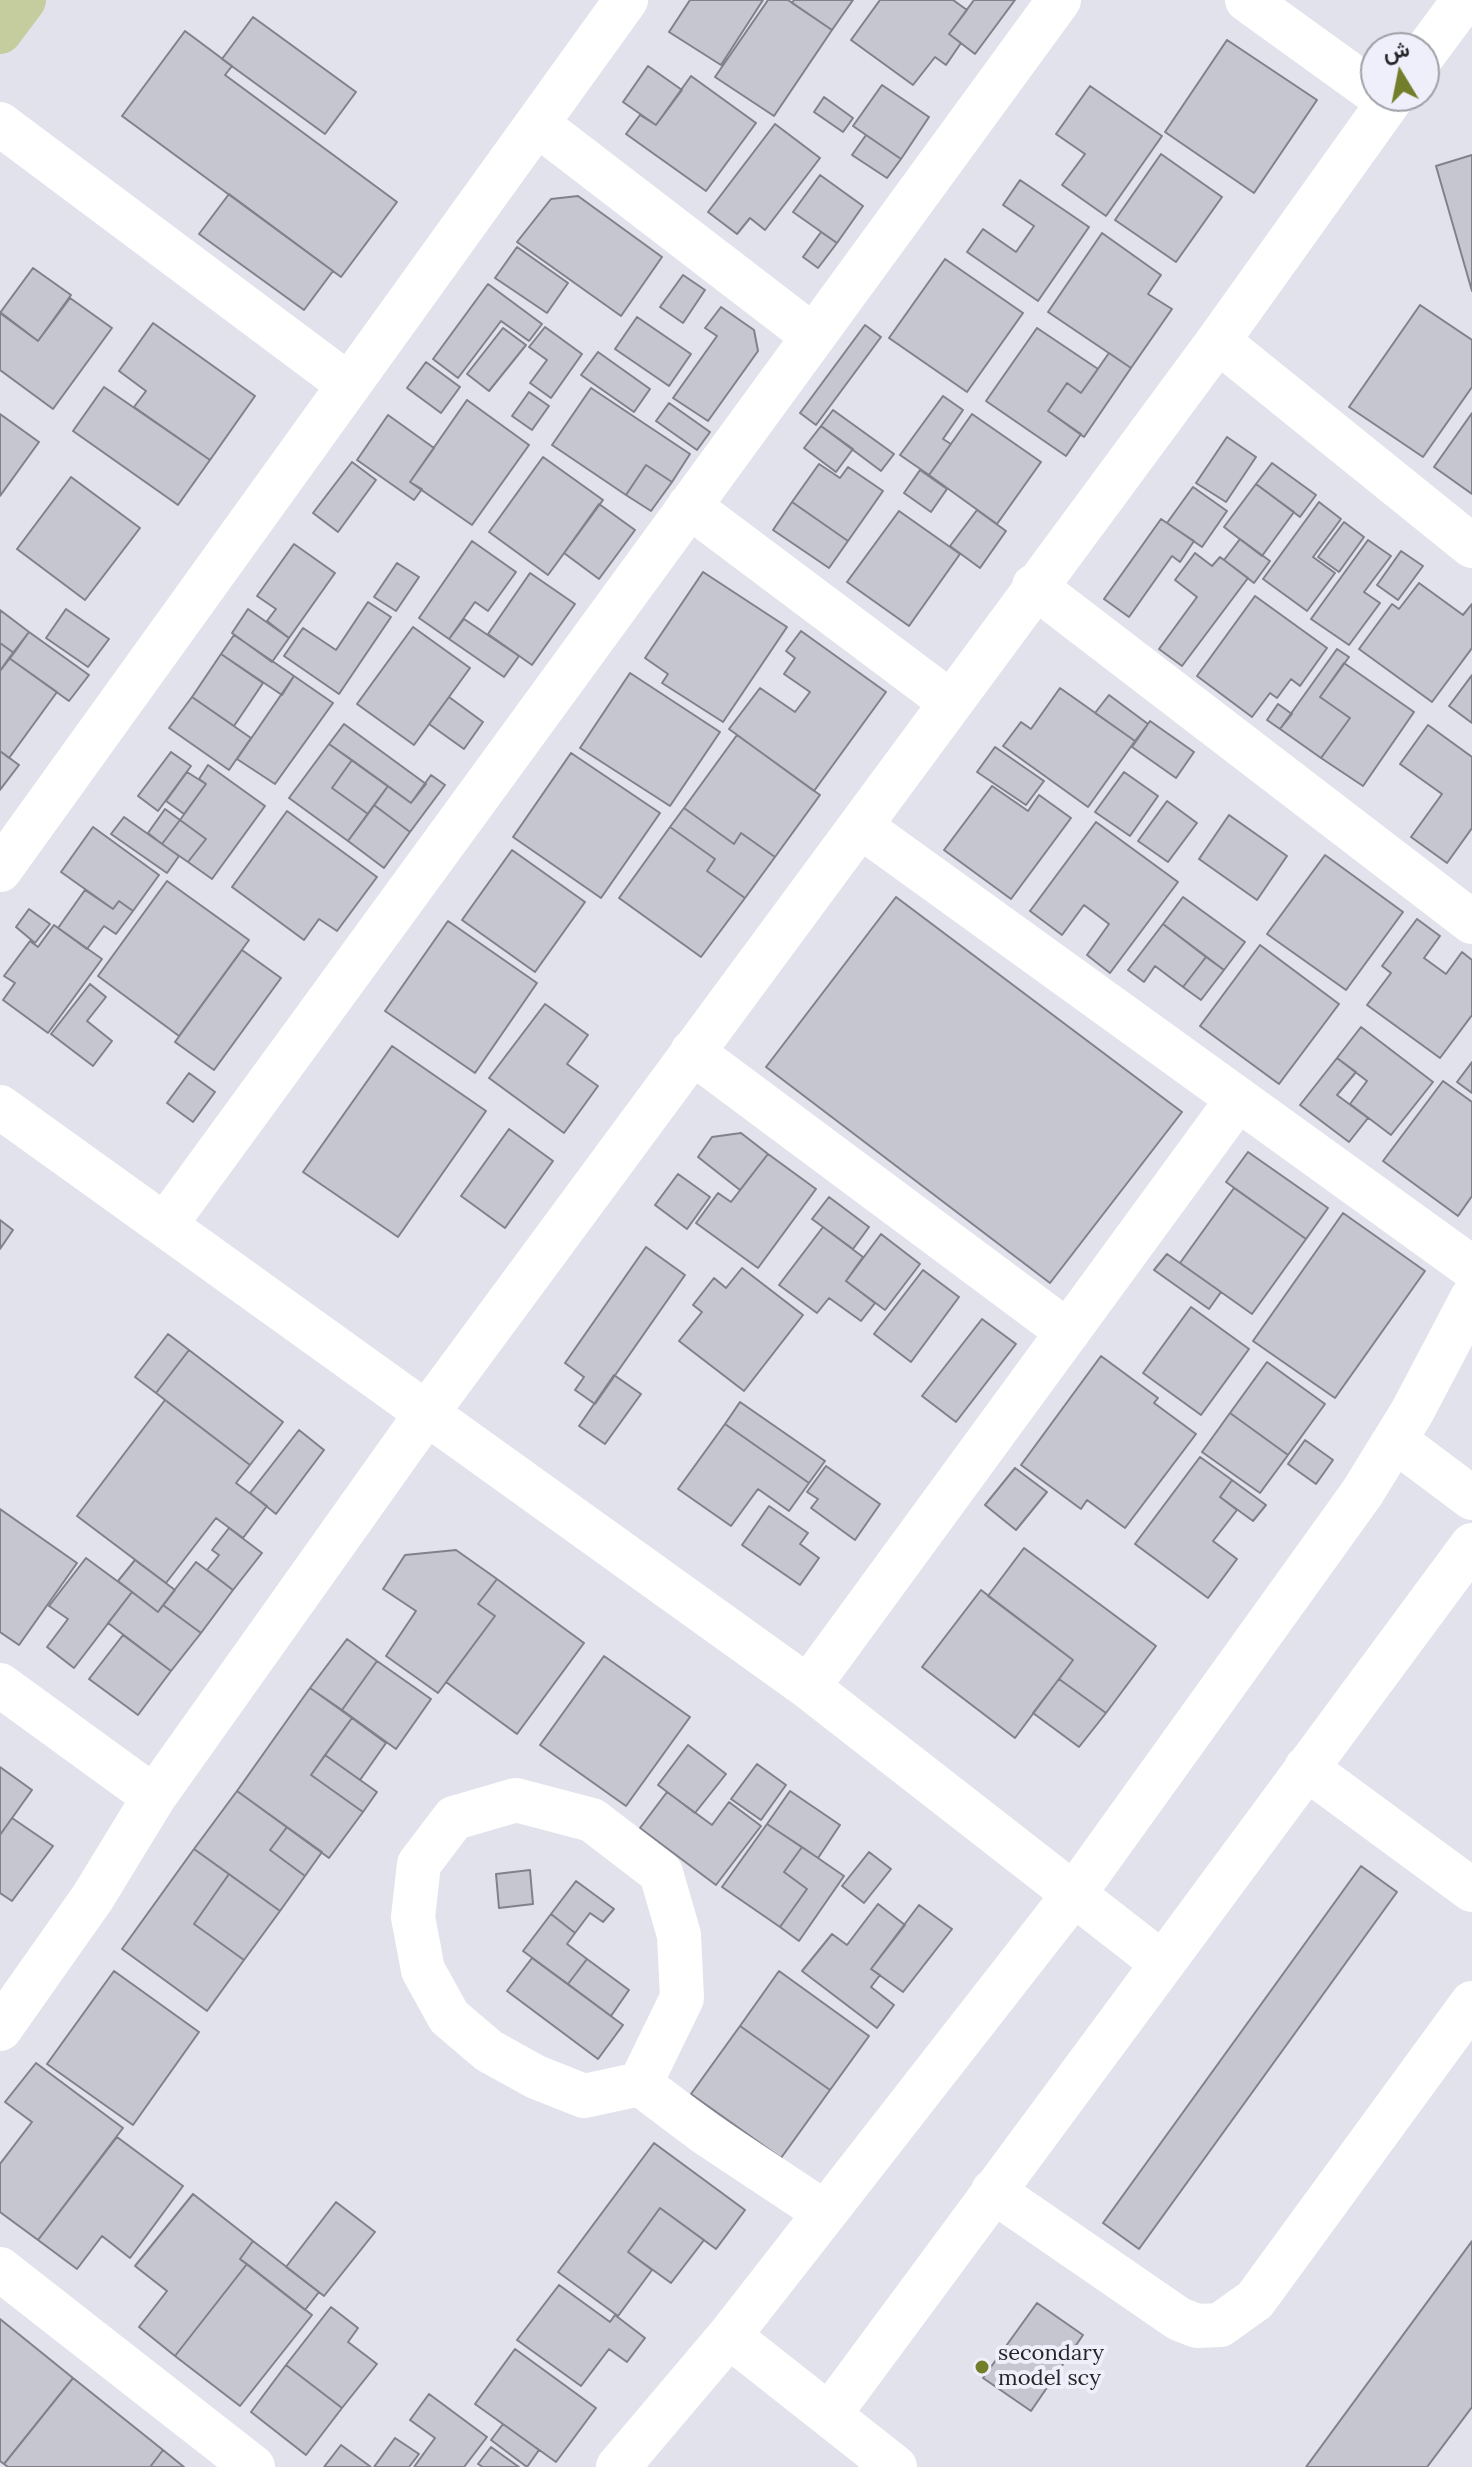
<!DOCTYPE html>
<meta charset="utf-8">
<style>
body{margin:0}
#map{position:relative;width:1472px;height:2467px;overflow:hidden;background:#e2e2ed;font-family:Lora,Vazirmatn,serif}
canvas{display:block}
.north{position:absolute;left:1360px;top:32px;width:80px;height:80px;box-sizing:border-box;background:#efeffb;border:2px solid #9f9fa7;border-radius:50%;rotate:350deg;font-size:22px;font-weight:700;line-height:32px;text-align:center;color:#26262a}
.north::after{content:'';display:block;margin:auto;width:28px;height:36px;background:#737e2a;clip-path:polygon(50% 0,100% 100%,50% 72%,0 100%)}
</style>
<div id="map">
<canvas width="1472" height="2467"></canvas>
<div class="north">ش</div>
</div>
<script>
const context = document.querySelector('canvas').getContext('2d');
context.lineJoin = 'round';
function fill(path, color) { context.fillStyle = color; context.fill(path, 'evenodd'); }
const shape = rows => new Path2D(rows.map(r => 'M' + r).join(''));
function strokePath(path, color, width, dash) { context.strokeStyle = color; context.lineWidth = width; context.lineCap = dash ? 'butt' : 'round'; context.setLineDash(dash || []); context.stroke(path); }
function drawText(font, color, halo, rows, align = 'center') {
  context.font = font + ' Lora,serif'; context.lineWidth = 8; context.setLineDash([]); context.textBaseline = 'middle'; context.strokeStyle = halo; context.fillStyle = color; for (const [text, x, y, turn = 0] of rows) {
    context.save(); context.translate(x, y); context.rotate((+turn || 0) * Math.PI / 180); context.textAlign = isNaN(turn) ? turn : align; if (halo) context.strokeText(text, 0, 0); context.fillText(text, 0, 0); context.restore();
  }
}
const building = shape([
 [690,0,763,0,721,65,669,32,690,0],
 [768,0,788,0,832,30,774,116,715,77,768,0],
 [794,0,853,0,832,30,792,3,794,0],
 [880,0,953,0,967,10,949,34,961,43,946,65,935,57,913,85,851,40,880,0],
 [974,0,1015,0,975,54,949,34,974,0],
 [253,17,356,92,325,134,222,59,253,17],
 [185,31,232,66,225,75,397,202,341,277,122,116,185,31],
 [1227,40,1317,100,1254,193,1165,132,1227,40],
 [648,66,682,90,656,125,623,102,648,66],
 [691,76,756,123,706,191,626,134,640,115,656,125,691,76],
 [882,85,929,117,901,159,853,126,882,85],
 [1090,86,1162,136,1106,216,1062,185,1085,154,1056,134,1090,86],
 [824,97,853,118,843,132,814,112,824,97],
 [775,124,820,158,765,230,750,218,737,234,708,212,775,124],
 [866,135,901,159,887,178,852,155,866,135],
 [1161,154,1222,197,1176,262,1115,220,1161,154],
 [1472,155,1472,291,1436,166,1472,155],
 [820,175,863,206,837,243,793,212,820,175],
 [1020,180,1089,227,1038,301,967,252,983,229,1016,252,1034,226,1003,205,1020,180],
 [229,194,333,271,304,310,199,234,229,194],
 [578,196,662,257,621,316,517,242,551,199,578,196],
 [821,232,837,243,818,268,803,257,821,232],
 [1102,233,1161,275,1148,294,1172,309,1131,368,1048,312,1102,233],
 [517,247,568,283,547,313,495,278,517,247],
 [945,259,1023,313,967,392,889,338,945,259],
 [33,268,71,295,38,341,0,313,33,268],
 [683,275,705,290,683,323,660,307,683,275],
 [488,284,542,324,529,341,501,321,458,378,433,359,488,284],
 [70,298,112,328,53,409,0,370,0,312,38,341,70,298],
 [1420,305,1472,340,1472,387,1423,457,1349,407,1420,305],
 [721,307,754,330,758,351,708,421,673,398,717,336,705,328,721,307],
 [637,317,691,354,669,386,615,349,637,317],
 [153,323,255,396,210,460,134,407,146,391,119,371,153,323],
 [865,325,881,337,816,425,800,413,865,325],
 [545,327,582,354,551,398,530,383,547,360,529,347,545,327],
 [503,328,526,345,489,391,467,374,503,328],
 [1037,328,1098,369,1081,393,1067,383,1048,411,1081,434,1066,456,986,401,1037,328],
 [598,352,650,389,634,412,581,375,598,352],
 [1109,353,1131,368,1084,437,1048,411,1067,383,1081,393,1109,353],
 [426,362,460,387,441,413,407,388,426,362],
 [104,387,210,460,178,505,73,431,104,387],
 [591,388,690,454,672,482,646,465,626,495,552,445,591,388],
 [529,392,549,406,532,430,512,416,529,392],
 [943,396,963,410,943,439,951,444,929,475,900,455,943,396],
 [467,400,529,445,472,525,410,482,467,400],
 [669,403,710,432,697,450,656,421,669,403],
 [833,410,894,454,881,471,821,426,833,410],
 [1472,413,1472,494,1434,467,1472,413],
 [0,414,39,442,0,496,0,414],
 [972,414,1041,462,997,524,929,475,972,414],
 [388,415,434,448,410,482,422,489,414,500,357,460,388,415],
 [821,426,853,449,836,472,804,448,821,426],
 [1227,437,1256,457,1226,502,1196,483,1227,437],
 [543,457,603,500,548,575,489,532,543,457],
 [352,462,376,480,338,532,313,513,352,462],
 [1272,463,1316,495,1300,517,1256,484,1272,463],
 [819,464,840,478,848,467,883,491,848,541,792,502,819,464],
 [646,465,672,482,651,511,626,495,646,465],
 [920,470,947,489,931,512,904,493,920,470],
 [71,477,140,528,85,600,17,549,71,477],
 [1256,484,1294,512,1262,556,1224,527,1256,484],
 [1193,487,1227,511,1202,547,1167,523,1193,487],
 [792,502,848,541,829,568,773,530,792,502],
 [1319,502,1341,519,1313,557,1335,573,1307,611,1263,579,1319,502],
 [599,504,635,530,599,579,564,553,599,504],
 [977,510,1006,531,980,568,950,546,977,510],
 [899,511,960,554,909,626,847,582,899,511],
 [1161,519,1194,541,1180,562,1172,556,1129,617,1104,599,1161,519],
 [1344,522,1364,537,1339,572,1318,557,1344,522],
 [1240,539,1270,561,1254,583,1224,560,1240,539],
 [1368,540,1391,556,1364,592,1380,603,1349,645,1311,619,1368,540],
 [472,541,516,572,488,611,475,602,449,639,419,618,472,541],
 [294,544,335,573,289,638,267,621,276,609,257,596,294,544],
 [1401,551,1423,566,1398,600,1377,585,1401,551],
 [1195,553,1212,566,1220,557,1248,578,1182,666,1159,649,1197,597,1175,580,1195,553],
 [397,563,419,577,396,611,374,597,397,563],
 [703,572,787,627,723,722,662,683,668,674,645,658,703,572],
 [530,573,575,604,532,665,488,634,530,573],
 [1419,583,1463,615,1472,604,1472,648,1432,702,1359,649,1392,604,1399,609,1419,583],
 [1255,596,1327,648,1300,686,1291,679,1277,698,1270,693,1252,717,1197,676,1255,596],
 [368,602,391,617,339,694,284,656,303,628,336,650,368,602],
 [66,609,109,639,88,667,46,638,66,609],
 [248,609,289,638,272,662,232,633,248,609],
 [0,610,29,632,14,653,0,643,0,610],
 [464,619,519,656,504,677,449,639,464,619],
 [413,627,470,668,414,745,357,704,413,627],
 [801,631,886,692,814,791,729,729,760,688,795,712,810,692,784,674,795,658,786,651,801,631],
 [29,632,89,675,69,701,9,658,29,632],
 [234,635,294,676,282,695,221,654,234,635],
 [0,643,14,653,0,671,0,643],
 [1337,649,1349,657,1320,697,1350,718,1321,758,1280,729,1337,649],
 [221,654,263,683,234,726,192,697,221,654],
 [9,658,57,692,9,758,0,751,0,671,9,658],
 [1344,663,1414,712,1363,786,1321,758,1350,718,1320,697,1344,663],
 [630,673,720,732,670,806,580,748,630,673],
 [1472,675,1472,723,1449,706,1472,675],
 [294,676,333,703,275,784,237,759,294,676],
 [1060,688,1135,741,1088,807,1003,746,1021,722,1031,729,1060,688],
 [1109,695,1148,724,1135,741,1095,713,1109,695],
 [192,697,251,738,229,770,169,728,192,697],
 [449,697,483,722,464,749,429,724,449,697],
 [1278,704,1292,714,1280,729,1267,720,1278,704],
 [1150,721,1194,752,1176,778,1132,747,1150,721],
 [344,724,426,784,411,803,329,744,344,724],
 [1428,725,1472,757,1472,828,1447,863,1411,837,1442,794,1400,764,1428,725],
 [737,735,820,795,775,857,741,833,734,844,684,808,737,735],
 [329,744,352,760,332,788,368,814,348,841,289,798,329,744],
 [995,747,1044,781,1026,805,977,772,995,747],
 [0,751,19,765,0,790,0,751],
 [171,752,191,766,158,811,138,796,171,752],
 [571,753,660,813,601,898,513,837,571,753],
 [352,760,388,786,368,814,332,788,352,760],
 [208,765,265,806,212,879,188,862,206,839,180,820,206,784,199,779,208,765],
 [187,772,206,784,184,814,166,801,187,772],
 [1124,772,1158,796,1130,836,1095,812,1124,772],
 [431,775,445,785,410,832,374,805,388,786,411,803,431,775],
 [992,786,1028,811,1039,795,1071,818,1011,899,944,850,992,786],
 [1167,801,1197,823,1168,862,1138,841,1167,801],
 [374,805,410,832,384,868,348,841,374,805],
 [684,808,734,844,741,833,775,857,745,898,707,871,715,859,670,827,684,808],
 [165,809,180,820,162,844,148,833,165,809],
 [287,811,377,877,337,931,319,919,304,940,232,887,287,811],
 [1229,815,1287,856,1257,900,1199,859,1229,815],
 [124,817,179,856,167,873,111,834,124,817],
 [180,820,206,839,188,862,162,844,180,820],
 [1096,822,1178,882,1110,973,1087,955,1109,924,1084,905,1062,935,1030,911,1096,822],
 [93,827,159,875,133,911,119,901,113,909,61,872,93,827],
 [670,827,715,859,707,871,745,898,701,957,619,898,670,827],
 [512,850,585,902,535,972,462,920,512,850],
 [1325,855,1403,912,1346,990,1267,934,1325,855],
 [167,881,249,940,179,1036,98,976,167,881],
 [85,890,113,909,119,901,133,911,116,934,104,926,87,949,58,928,85,890],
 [896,897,1182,1112,1050,1283,766,1067,896,897],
 [1183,897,1245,942,1224,970,1163,924,1183,897],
 [29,909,50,924,35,943,16,927,29,909],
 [1417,919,1440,936,1424,958,1446,974,1462,952,1472,960,1472,1015,1440,1058,1367,1005,1391,973,1382,966,1417,919],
 [448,921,537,983,475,1073,385,1011,448,921],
 [1163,924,1206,957,1183,987,1155,966,1144,982,1128,970,1163,924],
 [54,925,102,959,48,1033,3,1000,15,983,4,976,30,941,38,947,54,925],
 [1260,945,1339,1004,1279,1084,1200,1026,1260,945],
 [242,950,281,978,214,1070,175,1042,242,950],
 [1206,957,1224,970,1201,1000,1183,987,1206,957],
 [90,984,106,997,87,1021,112,1041,93,1066,51,1034,90,984],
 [545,1004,588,1035,567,1064,598,1086,564,1133,489,1078,545,1004],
 [1361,1027,1433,1082,1391,1135,1350,1104,1367,1081,1337,1058,1361,1027],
 [392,1046,486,1111,398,1237,303,1172,392,1046],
 [1337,1058,1356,1072,1337,1095,1368,1118,1349,1142,1300,1105,1337,1058],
 [1472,1062,1472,1093,1457,1082,1472,1062],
 [189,1073,215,1092,193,1122,167,1103,189,1073],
 [1443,1081,1472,1102,1472,1196,1458,1216,1383,1161,1443,1081],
 [509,1129,553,1161,505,1228,461,1196,509,1129],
 [741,1133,768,1154,740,1190,698,1157,712,1137,741,1133],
 [1248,1152,1328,1208,1306,1239,1226,1182,1248,1152],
 [768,1154,816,1189,758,1268,696,1223,718,1193,731,1202,768,1154],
 [678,1174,710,1197,687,1229,655,1205,678,1174],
 [1234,1188,1306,1239,1252,1314,1180,1263,1234,1188],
 [829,1197,869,1227,853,1249,812,1219,829,1197],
 [1343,1213,1425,1271,1335,1398,1253,1341,1343,1213],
 [0,1220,13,1230,0,1249,0,1220],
 [823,1227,863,1257,846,1281,875,1303,861,1321,829,1298,817,1313,779,1285,823,1227],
 [881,1234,920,1264,885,1310,846,1281,881,1234],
 [646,1247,685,1275,595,1404,575,1390,584,1377,565,1363,646,1247],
 [1167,1254,1221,1292,1209,1309,1154,1270,1167,1254],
 [742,1268,803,1315,744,1391,679,1341,702,1312,693,1305,714,1278,726,1288,742,1268],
 [923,1270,959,1297,911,1362,874,1334,923,1270],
 [1191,1307,1249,1349,1201,1415,1143,1373,1191,1307],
 [982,1319,1016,1344,956,1422,922,1396,982,1319],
 [168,1334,189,1350,156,1393,135,1377,168,1334],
 [189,1350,283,1422,250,1465,156,1393,189,1350],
 [1101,1356,1158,1398,1154,1403,1196,1434,1125,1528,1087,1500,1081,1509,1021,1465,1101,1356],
 [1267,1362,1325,1404,1288,1455,1230,1413,1267,1362],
 [614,1375,641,1394,605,1444,579,1426,614,1375],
 [165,1400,250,1465,236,1483,267,1506,243,1538,216,1518,166,1583,77,1516,165,1400],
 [740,1402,825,1461,809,1483,725,1424,740,1402],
 [1230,1413,1288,1455,1260,1493,1202,1452,1230,1413],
 [725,1424,809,1483,789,1511,758,1489,731,1526,678,1489,725,1424],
 [299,1430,324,1450,276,1514,250,1493,299,1430],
 [1305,1440,1333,1460,1316,1484,1288,1464,1305,1440],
 [1200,1457,1232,1480,1220,1497,1237,1510,1213,1541,1237,1559,1208,1598,1135,1544,1200,1457],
 [826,1466,880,1504,855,1540,811,1508,818,1499,807,1492,826,1466],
 [1015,1468,1047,1492,1016,1530,985,1505,1015,1468],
 [1232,1480,1266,1505,1253,1521,1220,1497,1232,1480],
 [769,1506,808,1533,800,1544,819,1558,800,1585,742,1545,769,1506],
 [0,1509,77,1563,19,1645,0,1632,0,1509],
 [229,1528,262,1553,233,1590,207,1570,219,1555,212,1550,229,1528],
 [1024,1548,1156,1646,1106,1713,1059,1679,1073,1660,988,1596,1024,1548],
 [456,1550,497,1579,478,1604,495,1616,438,1693,386,1656,416,1611,383,1589,405,1555,456,1550],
 [86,1558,132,1592,74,1668,47,1647,68,1619,49,1606,86,1558],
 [135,1560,175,1590,158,1612,118,1581,135,1560],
 [196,1562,233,1590,201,1633,163,1605,196,1562],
 [497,1579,584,1643,517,1734,446,1682,495,1616,478,1604,497,1579],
 [981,1590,1073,1660,1015,1738,922,1667,981,1590],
 [132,1592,158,1612,163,1605,201,1633,171,1671,108,1623,132,1592],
 [123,1635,171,1671,138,1715,89,1679,123,1635],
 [347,1639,377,1661,342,1710,310,1688,347,1639],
 [604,1656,690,1717,626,1806,540,1745,604,1656],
 [377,1661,431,1699,396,1749,342,1710,377,1661],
 [1059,1679,1106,1713,1079,1747,1033,1713,1059,1679],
 [310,1688,352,1718,311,1775,363,1812,329,1858,237,1791,310,1688],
 [352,1718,386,1743,360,1780,325,1755,352,1718],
 [688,1745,726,1774,695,1813,658,1785,688,1745],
 [325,1755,377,1792,363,1812,311,1775,325,1755],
 [757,1764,786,1785,761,1820,731,1799,757,1764],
 [0,1767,32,1790,0,1835,0,1767],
 [237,1791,287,1827,270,1850,305,1876,280,1911,194,1849,237,1791],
 [790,1791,840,1825,818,1858,767,1824,790,1791],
 [667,1792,712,1825,729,1802,761,1826,716,1885,640,1828,667,1792],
 [12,1818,53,1846,12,1901,0,1893,0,1835,12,1818],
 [767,1824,802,1847,784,1872,807,1889,780,1927,722,1887,767,1824],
 [287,1827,322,1852,305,1876,270,1850,287,1827],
 [802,1847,844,1876,799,1941,780,1927,807,1889,784,1872,802,1847],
 [194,1849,229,1874,194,1924,244,1960,207,2011,122,1949,194,1849],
 [869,1852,891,1869,864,1903,842,1886,869,1852],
 [1361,1866,1397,1892,1139,2249,1103,2223,1361,1866],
 [530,1870,533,1904,499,1908,496,1874,530,1870],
 [229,1874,280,1911,244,1960,194,1924,229,1874],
 [576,1881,614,1909,603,1922,590,1913,575,1933,551,1914,576,1881],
 [878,1904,905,1925,871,1969,880,1975,871,1987,894,2005,877,2028,802,1971,832,1934,847,1945,878,1904],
 [919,1905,952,1929,903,1992,871,1969,919,1905],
 [551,1914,575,1933,567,1944,587,1959,568,1984,523,1951,551,1914],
 [532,1958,623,2025,598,2059,507,1991,532,1958],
 [587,1959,629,1990,611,2016,568,1984,587,1959],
 [114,1971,199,2032,133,2125,47,2064,114,1971],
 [779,1971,869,2036,830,2090,740,2026,779,1971],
 [740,2026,830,2090,781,2158,691,2094,740,2026],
 [36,2063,123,2128,38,2240,0,2212,0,2164,32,2122,5,2102,36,2063],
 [117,2137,183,2186,130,2258,102,2236,77,2269,38,2240,117,2137],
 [654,2143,745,2210,716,2249,660,2208,628,2252,652,2270,618,2316,558,2272,654,2143],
 [193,2194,253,2241,240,2259,247,2264,175,2356,139,2327,167,2291,135,2266,193,2194],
 [336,2202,375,2232,324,2296,286,2267,336,2202],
 [660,2208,704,2240,671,2283,628,2252,660,2208],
 [253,2241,319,2292,305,2310,240,2259,253,2241],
 [1472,2241,1472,2407,1427,2467,1306,2467,1472,2241],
 [247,2264,312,2315,240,2406,175,2356,247,2264],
 [559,2285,610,2322,615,2315,645,2338,627,2362,609,2349,581,2386,517,2340,559,2285],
 [1037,2303,1083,2335,1031,2411,983,2378,1037,2303],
 [331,2307,358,2328,348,2342,377,2364,342,2408,286,2365,331,2307],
 [0,2319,73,2378,4,2464,0,2461,0,2319],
 [515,2349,596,2408,556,2462,475,2404,515,2349],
 [286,2365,342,2408,306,2455,251,2412,286,2365],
 [73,2378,163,2450,150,2467,8,2467,4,2464,73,2378],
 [429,2394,487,2437,464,2467,414,2467,435,2438,410,2420,429,2394],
 [503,2424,539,2450,527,2467,491,2440,503,2424],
 [395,2438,419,2454,409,2467,374,2467,395,2438],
 [341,2445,371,2467,324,2467,341,2445],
 [491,2447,519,2467,483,2467,478,2464,491,2447],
 [163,2450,184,2467,150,2467,163,2450]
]);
const minor = shape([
 [1247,0,1376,93],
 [1424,54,1464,0],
 [0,124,349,385],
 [537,124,813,336],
 [1218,341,1472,546],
 [689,506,949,701],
 [1034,586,1472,922],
 [860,826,1472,1268],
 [0,870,626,0],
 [692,1052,1068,1332],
 [0,1107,808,1687,1162,1963],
 [165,1225,1059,0],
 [1396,1441,1472,1498],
 [0,1685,154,1797],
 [808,1687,1238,1099],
 [1306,1768,1472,1890],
 [0,2029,93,1897,154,1797,426,1414,1218,341,1393,96],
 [640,2084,682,1998,679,1935,661,1873,592,1820,516,1800,454,1818,419,1864,413,1917,423,1970,449,2017,489,2051,536,2077,584,2096,640,2084,705,2133,824,2212],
 [993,2191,1179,2319,1197,2326,1220,2325,1255,2300,1472,2003],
 [0,2269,253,2467],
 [729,2336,895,2467],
 [829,2415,1472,1545],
 [618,2467,729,2336,1074,1894,1362,1493,1412,1412,1472,1298]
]);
const major = shape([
 [0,32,24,0]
]);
const markers = [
 [982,2367,8,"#737e2a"]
];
const poiNames = [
 ["secondary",998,2354],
 ["model scy",998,2379]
];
fill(building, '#c6c6d1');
strokePath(building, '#81818b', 2);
strokePath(minor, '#fff', 44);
strokePath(major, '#c5cc9e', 44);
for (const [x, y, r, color] of markers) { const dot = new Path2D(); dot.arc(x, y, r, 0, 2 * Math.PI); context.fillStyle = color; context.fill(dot); strokePath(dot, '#efeffb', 3); }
drawText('22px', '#26262a', '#efeffb', poiNames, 'left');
</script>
